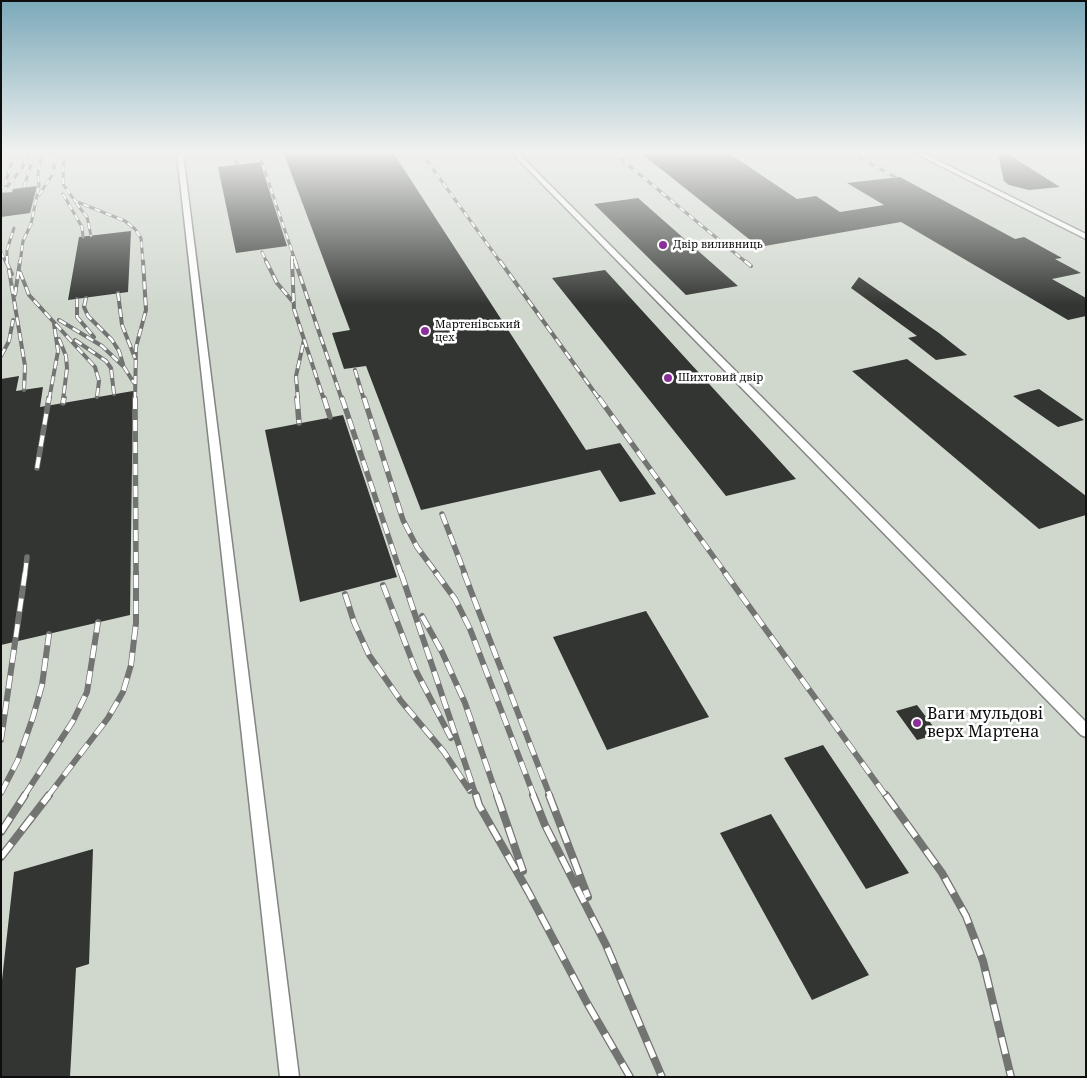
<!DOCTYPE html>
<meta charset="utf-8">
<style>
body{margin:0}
#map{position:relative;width:1087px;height:1078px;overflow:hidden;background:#dfe2de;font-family:"Noto Serif",serif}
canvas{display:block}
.frame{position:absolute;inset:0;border:2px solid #0d0e0d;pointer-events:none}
</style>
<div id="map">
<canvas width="1087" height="1078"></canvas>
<div class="frame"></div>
</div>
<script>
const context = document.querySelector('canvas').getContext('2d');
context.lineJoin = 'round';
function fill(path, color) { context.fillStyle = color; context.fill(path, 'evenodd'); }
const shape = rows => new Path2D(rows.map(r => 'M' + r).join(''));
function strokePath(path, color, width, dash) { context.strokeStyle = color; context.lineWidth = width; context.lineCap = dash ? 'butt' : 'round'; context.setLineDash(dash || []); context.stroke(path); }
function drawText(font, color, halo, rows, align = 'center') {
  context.font = font + ' "Noto Serif",serif'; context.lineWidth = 5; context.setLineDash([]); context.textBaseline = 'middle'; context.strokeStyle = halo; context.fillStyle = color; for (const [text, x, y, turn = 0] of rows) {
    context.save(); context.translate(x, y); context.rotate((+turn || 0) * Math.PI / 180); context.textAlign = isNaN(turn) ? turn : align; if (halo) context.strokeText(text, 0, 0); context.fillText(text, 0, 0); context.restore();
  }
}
const built = shape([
 [1,154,1086,154,1086,1077,1,1077]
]);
const building = shape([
 [284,154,394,154,586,450,620,443,656,494,620,502,600,470,421,510,366,366,344,369,332,333,350,330],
 [642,154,730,154,797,199,816,196,840,212,884,205,847,183,900,177,1015,239,1024,237,1062,258,1055,259,1081,273,1052,279,1086,298,1086,316,1068,320,901,222,759,247],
 [998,154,1008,154,1060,187,1029,190,1009,185,1004,181],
 [260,162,287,246,236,253,218,167],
 [37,186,30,213,1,217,1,193,12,192,13,189],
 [638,198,738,286,686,295,594,204],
 [131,231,128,292,68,300,79,237],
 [605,270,796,479,726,496,552,278],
 [859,277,939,333,967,355,936,360,908,338,917,336,851,288],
 [907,359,1086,496,1086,515,1039,529,852,371],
 [19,376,16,391,43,387,40,407,133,391,130,615,1,645,1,379],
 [1039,389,1084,420,1058,427,1013,396],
 [343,415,397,577,300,602,265,430],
 [646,611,709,717,607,750,553,637],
 [917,705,939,734,917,740,896,711],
 [823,745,909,873,866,889,784,758],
 [771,814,869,975,812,1000,720,833],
 [93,849,89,964,76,968,70,1077,1,1077,1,989,14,872]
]);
const service = shape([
 [177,154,183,154,299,1077,280,1077,177,154],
 [513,154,519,154,1086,722,1086,737,1081,735,513,154],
 [917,154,925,154,1086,234,1086,239,917,154]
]);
const railFar4 = shape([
 [64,154,63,184,75,201,125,221,135,229,141,238,143,263],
 [231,154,238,164],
 [259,154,296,263],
 [422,154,501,263],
 [615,154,747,263],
 [853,154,895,177],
 [5,185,14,154],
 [24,187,32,161],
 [3,192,22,168,28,154],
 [63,194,82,227,83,237],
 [39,195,53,174,56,154],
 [76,203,87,217,91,236],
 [1,252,6,263],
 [262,252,267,263],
 [292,256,292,263],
 [7,262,7,250,14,228],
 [20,263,23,241,31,224,39,186,38,173,42,154]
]);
const railFar3 = shape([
 [6,261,12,274],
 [266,261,277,283,293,302],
 [292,261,294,309,324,400],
 [295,261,342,400],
 [500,261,600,400],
 [745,261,751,266],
 [9,270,25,366,24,390],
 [20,272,29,295,95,367,99,381,97,397],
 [118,293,122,325,135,358],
 [15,295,20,261],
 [86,298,84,307,88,316,112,340,119,351,123,364],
 [77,299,77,317,94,337],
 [59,320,102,346,124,367,134,383],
 [59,339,66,356,67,368,63,400],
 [75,340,106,361,111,368,114,394],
 [1,356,9,341,13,320],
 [355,370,364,400],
 [49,400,58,351,54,324],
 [135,400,136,347,146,310,143,261],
 [298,400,296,376,304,340]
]);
const railFar2 = shape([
 [135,398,136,574],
 [297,398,299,423],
 [324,398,330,417],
 [342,398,401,574],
 [364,398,403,520,417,547,437,574],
 [599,398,726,574],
 [63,403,64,398],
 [37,468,49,398],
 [442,514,465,574],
 [25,574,27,557]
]);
const railFar1 = shape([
 [401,573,476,796],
 [436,573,455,599,470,629,534,796],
 [464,573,550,796],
 [725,573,886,796],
 [383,585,416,671,451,738],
 [345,594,354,622,369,655,401,701,444,752,470,791],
 [422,616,442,652,465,703,497,796],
 [1,740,25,573],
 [1,793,18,760,33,717,42,685,49,634],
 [24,796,73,721,87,692,98,622],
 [48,796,108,718,123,692,131,665,136,623,136,573]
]);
const rail = shape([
 [476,795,479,805,529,893,587,1003,630,1077],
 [497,795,523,871],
 [533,795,545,825,606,945,662,1077],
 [549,795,588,897],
 [886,795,942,873,966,916,983,961,1011,1077],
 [1,832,25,795],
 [1,857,49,795]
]);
const markers = [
 [663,245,5,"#8b309b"],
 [425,331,5,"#8b309b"],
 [668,378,5,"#8b309b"],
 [917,723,5,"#8b309b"]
];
const farPoinames = [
 ["Двір виливниць",673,245],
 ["Мартенівський",435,325],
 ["цех",435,338],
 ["Шихтовий двір",678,378]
];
const nearPoinames = [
 ["Ваги мульдові",927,714],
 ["верх Мартена",927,732]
];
fill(built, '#d0d8ce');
fill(building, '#323531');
strokePath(service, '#828582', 3);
fill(service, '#fff');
strokePath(railFar4, '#727472', 3);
strokePath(railFar3, '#727472', 4);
strokePath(railFar2, '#727472', 5.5);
strokePath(railFar1, '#727472', 6);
strokePath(rail, '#727472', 8);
strokePath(railFar4, '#fff', 2, [6]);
strokePath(railFar3, '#fff', 2.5, [8]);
strokePath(railFar2, '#fff', 4, [11]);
strokePath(railFar1, '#fff', 4.5, [13]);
strokePath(rail, '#fff', 5.5, [17]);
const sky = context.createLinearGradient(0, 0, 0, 305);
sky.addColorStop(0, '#7ba9b9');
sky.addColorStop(0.5, '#f1f2f0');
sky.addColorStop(1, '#f1f2f000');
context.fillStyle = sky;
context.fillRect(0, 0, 1087, 305);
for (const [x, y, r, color] of markers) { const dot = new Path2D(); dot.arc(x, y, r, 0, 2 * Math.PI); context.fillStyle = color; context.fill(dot); strokePath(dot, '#fff', 2); }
drawText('11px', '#0d0e0d', '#fff', farPoinames, 'left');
drawText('16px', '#0d0e0d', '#fff', nearPoinames, 'left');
</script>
